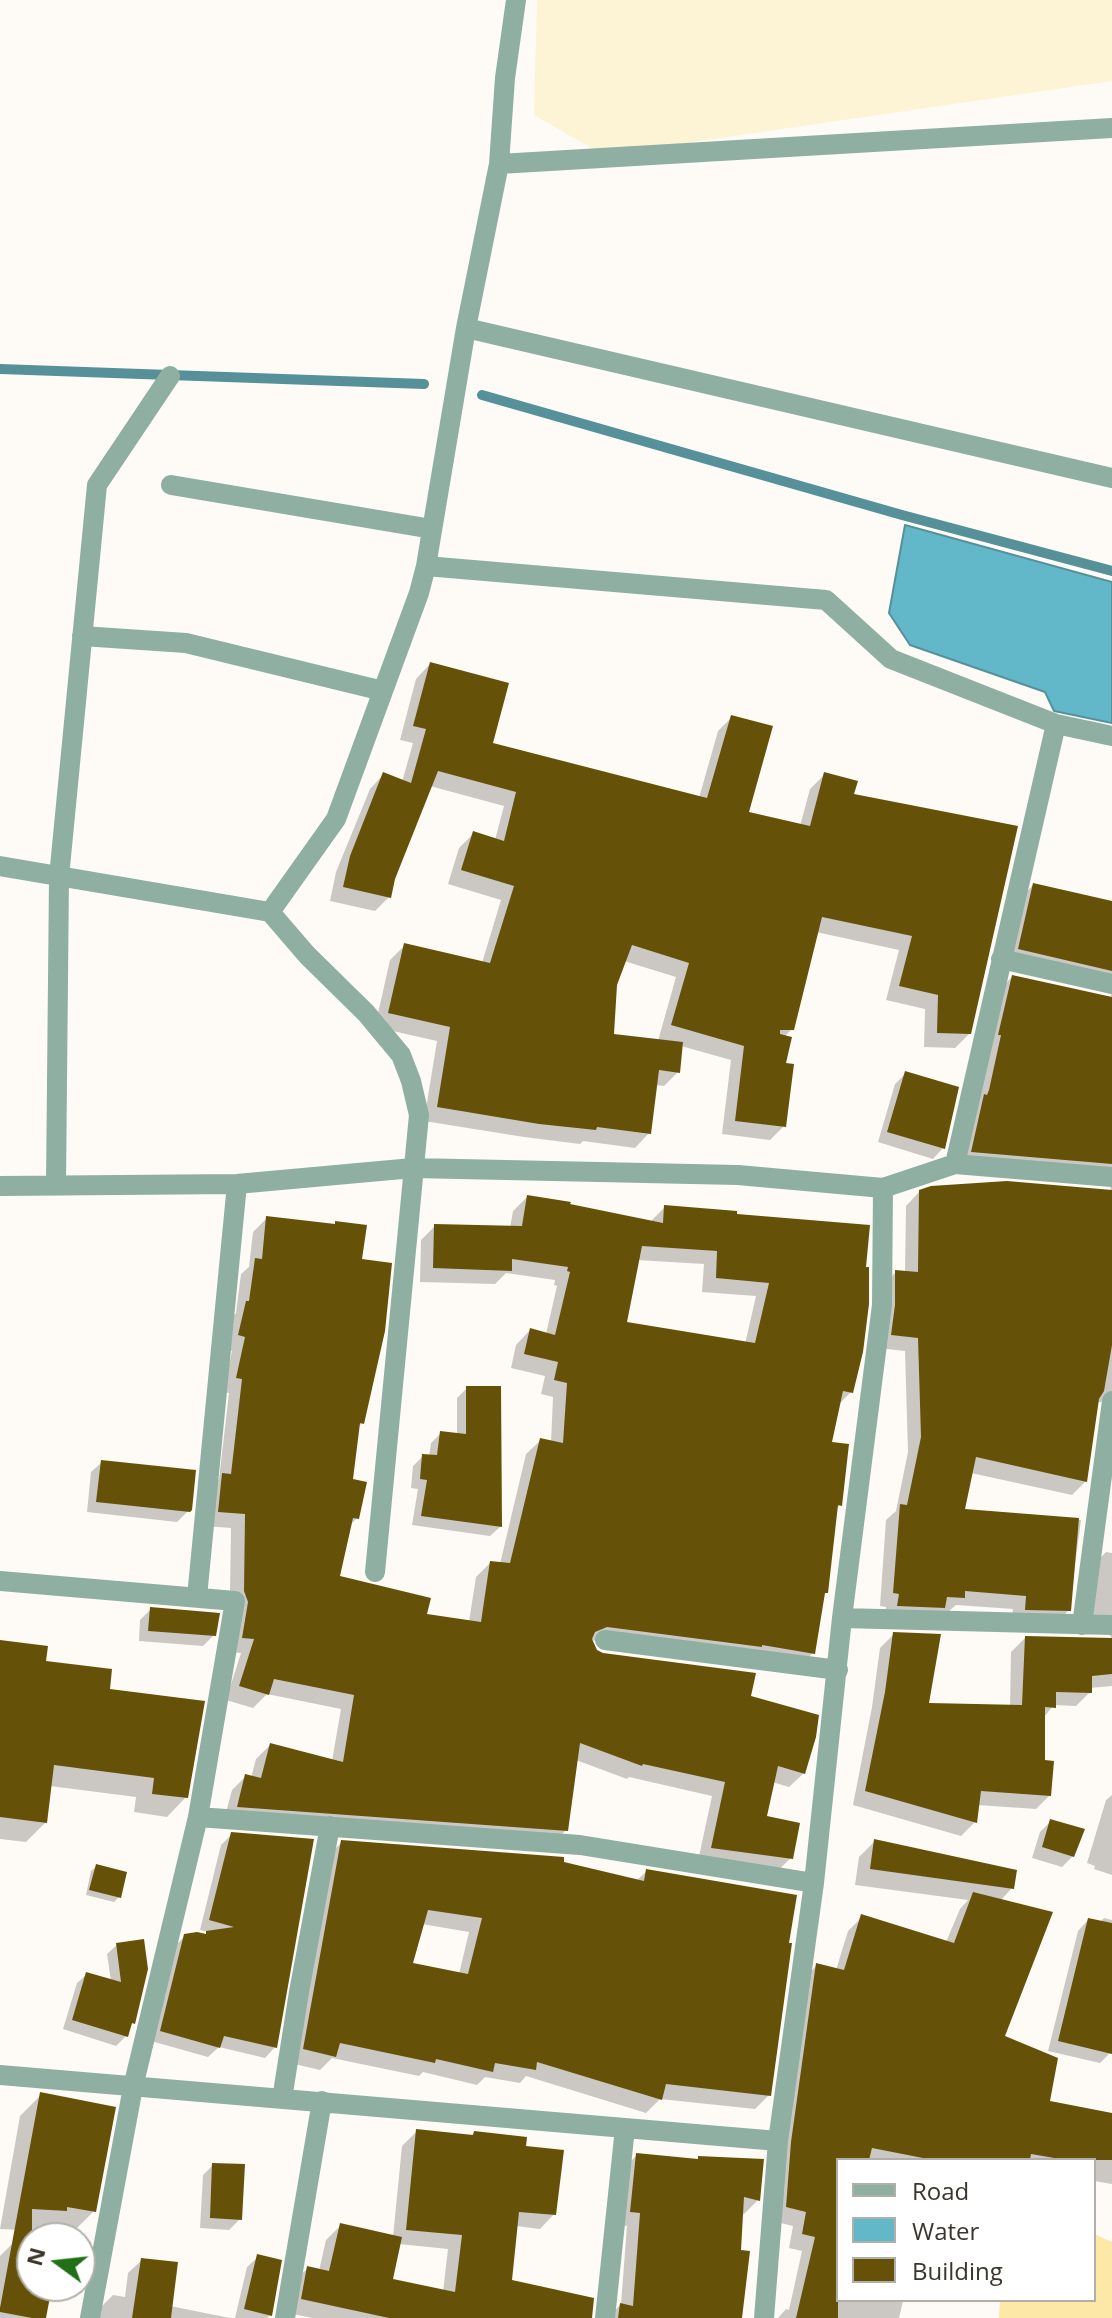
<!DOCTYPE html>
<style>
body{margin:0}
#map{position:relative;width:1112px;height:2318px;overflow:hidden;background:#fefbf6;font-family:"Open Sans",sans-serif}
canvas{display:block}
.legend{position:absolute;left:836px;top:2158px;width:260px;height:144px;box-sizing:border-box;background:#fff;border:2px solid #b0afaa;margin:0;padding:10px 14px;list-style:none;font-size:24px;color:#3a362b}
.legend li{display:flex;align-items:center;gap:16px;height:40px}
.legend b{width:40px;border:2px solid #b0afaa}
.north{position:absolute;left:16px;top:2222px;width:80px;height:80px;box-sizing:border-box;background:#fff;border:2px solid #b0afaa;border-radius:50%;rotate:285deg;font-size:22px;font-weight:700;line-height:32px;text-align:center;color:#3a362b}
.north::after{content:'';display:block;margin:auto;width:28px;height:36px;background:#217016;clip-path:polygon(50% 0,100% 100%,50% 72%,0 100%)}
</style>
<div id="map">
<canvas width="1112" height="2318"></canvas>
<ul class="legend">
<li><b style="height:10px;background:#8fafa3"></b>Road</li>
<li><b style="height:22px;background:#62b8c9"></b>Water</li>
<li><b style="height:22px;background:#665108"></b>Building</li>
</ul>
<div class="north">N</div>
</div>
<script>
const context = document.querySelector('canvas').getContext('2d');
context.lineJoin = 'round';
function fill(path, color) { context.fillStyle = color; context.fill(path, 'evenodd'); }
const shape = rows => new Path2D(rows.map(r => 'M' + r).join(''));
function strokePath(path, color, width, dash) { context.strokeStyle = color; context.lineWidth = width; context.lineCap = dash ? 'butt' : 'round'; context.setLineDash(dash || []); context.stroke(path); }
const built = shape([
 [537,0,1112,0,1112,81,603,155,534,115]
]);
const green = shape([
 [1094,2234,1112,2242,1112,2318,999,2318,1000,2300,1094,2300]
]);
const water = shape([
 [905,525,1112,582,1112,723,1054,711,1045,692,910,645,889,613,905,525]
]);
const shadow = shape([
 [430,664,490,745,699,798,718,731,732,717,746,813,800,826,810,789,825,774,852,796,970,1033,955,1048,924,1047,925,1009,886,1000,899,950,816,932,792,1029,784,1037,784,1126,770,1140,722,1134,731,1060,681,1046,678,1072,664,1086,655,1085,649,1133,635,1148,583,1141,580,1144,524,1137,424,1121,437,1041,375,1027,390,960,404,946,482,963,501,900,448,884,459,848,473,834,495,840,504,806,430,786,393,878,389,897,375,911,330,901,336,872,370,789,384,774,402,782,413,743,400,740,416,679],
 [624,961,676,977,658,1041,612,1036,615,985],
 [1033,885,1112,902,1112,1392,1101,1402,1097,1402,1086,1481,1072,1495,971,1473,963,1511,1081,1520,1069,1610,1055,1624,1012,1623,1013,1609,956,1605,949,1611,884,1620,886,1607,880,1606,886,1520,896,1511,908,1452,905,1351,878,1348,882,1286,896,1272,905,1273,906,1206,920,1191,1111,1192,1110,1185,958,1166,998,991,1012,977,1111,999,1111,994,1005,963,1020,899],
 [906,1073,943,1148,933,1159,878,1142,895,1084],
 [527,1197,651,1221,665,1207,735,1213,851,1392,838,1405,829,1444,840,1505,835,1510,813,1653,798,1667,590,1640,595,1651,749,1697,804,1773,789,1787,772,1782,765,1817,791,1858,776,1872,698,1861,712,1796,629,1777,627,1779,576,1760,566,1830,552,1844,224,1820,232,1790,246,1776,251,1778,256,1759,270,1745,332,1761,341,1709,267,1694,253,1708,226,1700,241,1653,229,1652,231,1528,205,1526,209,1489,219,1479,229,1393,223,1392,232,1351,225,1349,232,1317,236,1313,241,1274,249,1267,253,1232,267,1218,360,1260,362,1423,357,1428,351,1480,357,1518,350,1525,338,1578,425,1616,469,1622,476,1577,490,1563,500,1564,526,1454,541,1440,551,1442,553,1397,541,1394,545,1376,511,1368,516,1345,530,1330,546,1334,557,1286,554,1285,555,1280,506,1273,495,1284,420,1282,421,1240,435,1226,510,1228,513,1211],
 [637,1260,704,1264,702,1292,756,1296,745,1344,625,1323],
 [467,1388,500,1527,490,1536,412,1525,418,1489,411,1488,413,1466,423,1456,429,1457,431,1443,441,1433,457,1435,457,1398],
 [102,1462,190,1509,177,1522,87,1512,91,1472],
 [1106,1552,1112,1553,1112,1639,1106,1628,1084,1625,1092,1566],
 [151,1609,214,1635,203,1646,139,1641,140,1620],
 [894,1634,927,1705,1010,1707,1011,1652,1025,1638,1112,1640,1112,1686,1090,1688,1090,1692,1076,1706,1054,1705,1043,1718,1043,1762,1050,1795,1036,1809,977,1805,975,1822,961,1836,853,1805,872,1707,880,1648],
 [0,1642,108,1690,186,1797,167,1817,134,1812,136,1797,50,1786,45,1823,26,1842,0,1839],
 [1112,1795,1112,1875,1094,1869,1095,1866,1087,1863,1106,1800],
 [1051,1821,1073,1856,1062,1867,1032,1858,1040,1832],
 [232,1834,275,2047,265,2058,219,2047,208,2057,151,2041,175,1946,185,1936,212,1937,212,1933,200,1930,221,1845],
 [875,1841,1012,1888,1000,1901,1003,2037,1047,2103,1112,2119,1112,2184,1094,2181,1094,2160,838,2160,838,2300,903,2301,899,2318,778,2318,786,2309,789,2310,802,2251,789,2248,793,2226,772,2221,802,1980,817,1965,836,1970,848,1931,862,1917,946,1942,960,1909,968,1900,855,1885,859,1857],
 [341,1843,561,1863,636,1881,647,1871,769,2095,755,2109,660,2099,646,2113,526,2076,520,2083,485,2077,477,2085,423,2072,419,2076,332,2058,320,2070,290,2063,327,1857],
 [422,1924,469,1932,459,1974,411,1964],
 [96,1867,119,1897,114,1902,86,1895,91,1871],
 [1104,1918,1112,1920,1112,2044,1110,2053,1100,2063,1048,2051,1078,1931,1088,1920,1100,1922],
 [117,1945,133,2023,129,2027,126,2036,116,2046,63,2029,77,1983,87,1974,111,1981,107,1954],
 [41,2095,94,2211,73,2232,48,2227,44,2231,0,2229,20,2116],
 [417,2131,470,2137,474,2133,523,2147,554,2214,540,2229,516,2226,510,2282,591,2318,312,2318,288,2313,293,2282,308,2268,319,2271,326,2240,340,2226,393,2237,402,2146],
 [399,2244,448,2249,443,2292,391,2281],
 [637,2155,696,2161,699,2158,758,2200,744,2214,742,2214,739,2252,740,2318,608,2318,621,2304,627,2226,617,2225,622,2170],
 [213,2165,240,2219,229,2230,200,2228,203,2175],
 [13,2243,32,2245,32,2286,50,2286,44,2318,0,2318,0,2256],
 [258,2257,270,2315,267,2318,235,2318,247,2267],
 [142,2260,170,2306,230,2318,98,2318,100,2308,113,2295,125,2297,128,2273]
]);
const stream = shape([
 [0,369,424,384],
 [482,395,902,515,1112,571]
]);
const building = shape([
 [430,662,509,683,493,743,707,798,731,715,773,726,749,812,810,826,824,772,858,781,854,794,1018,826,971,1034,937,1033,938,995,899,986,912,936,822,917,794,1030,780,1030,780,1034,792,1037,786,1063,794,1064,786,1127,735,1121,744,1046,671,1025,689,963,632,945,617,985,614,1034,683,1042,680,1073,659,1070,651,1134,597,1127,596,1130,539,1124,437,1107,450,1027,388,1013,404,943,490,963,514,886,461,870,473,831,504,841,516,792,438,771,395,879,391,898,343,887,350,856,383,772,411,783,426,729,413,726],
 [1033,883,1112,901,1112,971,1018,949],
 [1012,975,1112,997,1112,1164,971,1152,984,1094,987,1095,989,1090,1001,1035,998,1035],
 [905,1071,959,1087,945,1149,887,1132],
 [1007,1181,1112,1190,1112,1345,1104,1391,1099,1399,1087,1482,976,1457,965,1509,1079,1518,1071,1611,1025,1610,1026,1596,965,1591,965,1598,947,1597,945,1608,897,1606,899,1594,893,1593,900,1504,907,1505,921,1437,918,1338,891,1335,895,1305,895,1270,918,1272,919,1190,931,1186],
 [527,1195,571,1202,570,1204,663,1223,664,1205,737,1211,737,1214,870,1225,866,1267,869,1267,869,1304,863,1352,853,1393,843,1391,832,1442,849,1444,842,1506,838,1505,828,1593,825,1593,815,1654,762,1645,762,1647,607,1627,595,1632,592,1639,597,1650,603,1653,756,1673,751,1696,819,1715,816,1737,805,1774,778,1766,767,1816,800,1823,793,1859,711,1848,725,1782,643,1764,642,1766,580,1743,568,1831,237,1807,245,1774,261,1778,270,1743,343,1762,354,1695,274,1679,269,1695,239,1686,254,1639,242,1638,248,1602,244,1591,245,1514,218,1512,222,1473,231,1474,242,1379,236,1378,245,1337,238,1335,246,1301,249,1301,255,1258,262,1259,266,1216,335,1224,335,1221,367,1225,362,1259,392,1263,385,1331,364,1424,360,1423,353,1479,367,1482,359,1519,353,1518,340,1576,431,1598,427,1614,481,1622,490,1561,510,1563,540,1438,563,1443,567,1383,554,1380,558,1362,524,1354,530,1328,555,1335,570,1272,567,1271,568,1267,512,1259,512,1271,433,1268,434,1224,522,1226],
 [642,1246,717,1251,716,1278,769,1283,755,1343,627,1322],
 [466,1386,501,1386,502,1527,421,1516,427,1480,420,1479,422,1454,437,1455,440,1431,466,1434],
 [101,1460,196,1470,192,1510,190,1512,96,1502],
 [150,1607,220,1613,216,1636,148,1631],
 [893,1632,941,1634,929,1703,1022,1705,1025,1636,1112,1638,1112,1674,1092,1676,1092,1693,1056,1692,1056,1708,1045,1707,1045,1760,1054,1761,1051,1796,981,1791,977,1823,865,1791,885,1692],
 [0,1640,48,1646,46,1661,112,1669,110,1689,205,1701,188,1798,152,1794,154,1778,54,1765,47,1823,0,1817],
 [1050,1819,1085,1829,1074,1857,1042,1847],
 [231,1832,314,1839,277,2048,224,2036,220,2048,160,2031,184,1934,197,1932,206,1934,206,1931,234,1927,209,1920],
 [874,1839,1017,1870,1014,1889,870,1869],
 [341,1840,564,1857,564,1862,644,1881,646,1869,797,1895,789,1943,792,1943,771,2096,666,2084,662,2100,537,2062,536,2070,495,2063,493,2072,436,2059,435,2063,340,2043,336,2057,303,2049],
 [428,1910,482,1918,468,1974,413,1963],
 [96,1864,127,1872,121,1898,89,1890],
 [973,1892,1053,1912,1005,2036,1058,2058,1050,2101,1112,2113,1112,2160,1066,2160,1031,2154,1030,2160,933,2160,872,2148,869,2160,838,2160,838,2318,796,2318,815,2237,802,2234,806,2212,786,2207,791,2142,816,1963,844,1970,861,1914,954,1943],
 [1088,1918,1112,1923,1112,2054,1058,2041],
 [144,1939,148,1969,135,2024,132,2023,128,2037,72,2020,86,1972,121,1982,116,1943],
 [40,2092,116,2107,96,2212,67,2207,67,2211,32,2209,32,2286,52,2286,46,2318,32,2318,0,2312,0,2308],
 [416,2129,473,2135,474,2131,527,2137,526,2146,564,2150,556,2215,519,2212,512,2280,594,2298,592,2318,389,2318,301,2299,307,2266,329,2271,340,2223,402,2237,393,2279,455,2292,462,2235,406,2230],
 [636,2153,698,2159,698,2156,764,2159,760,2201,744,2197,741,2250,750,2251,742,2318,618,2318,620,2303,633,2306,640,2213,630,2212],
 [212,2163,245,2164,242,2220,210,2218],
 [257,2254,282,2260,272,2316,244,2309],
 [141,2258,178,2262,171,2318,132,2318]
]);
const minor = shape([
 [499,164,1112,128],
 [466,328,1112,478],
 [171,485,432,529],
 [426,566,826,600,891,659,1056,724,955,1164],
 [82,636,186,643,383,691],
 [1056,724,1112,736],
 [0,866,270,912],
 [1001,959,1112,984],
 [56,1184,59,877,97,485,170,376],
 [0,1186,237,1184,413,1168,738,1175,883,1188,882,1305,842,1618,814,1883,778,2141,0,2075],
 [883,1188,955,1164,1112,1177],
 [375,1572,419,1115,411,1081,401,1055,366,1013,307,955,270,912,336,819,419,593,426,566,466,328,499,164,505,78,516,0],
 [0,1581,235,1601,198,1817,580,1845,814,1883],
 [197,1597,237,1184],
 [842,1618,1112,1625],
 [1082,1625,1112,1401],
 [605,1640,838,1670],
 [282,2099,299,1992,330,1826],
 [90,2318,133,2087,198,1817],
 [285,2318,322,2101],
 [605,2318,625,2128],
 [764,2318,778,2141]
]);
fill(built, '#fdf3d5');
fill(green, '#fee8a8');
fill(water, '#62b8c9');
strokePath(water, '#56919a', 2);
fill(shadow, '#0003');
strokePath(stream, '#56919a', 10);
fill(building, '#665108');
strokePath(minor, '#8fafa3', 20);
</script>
